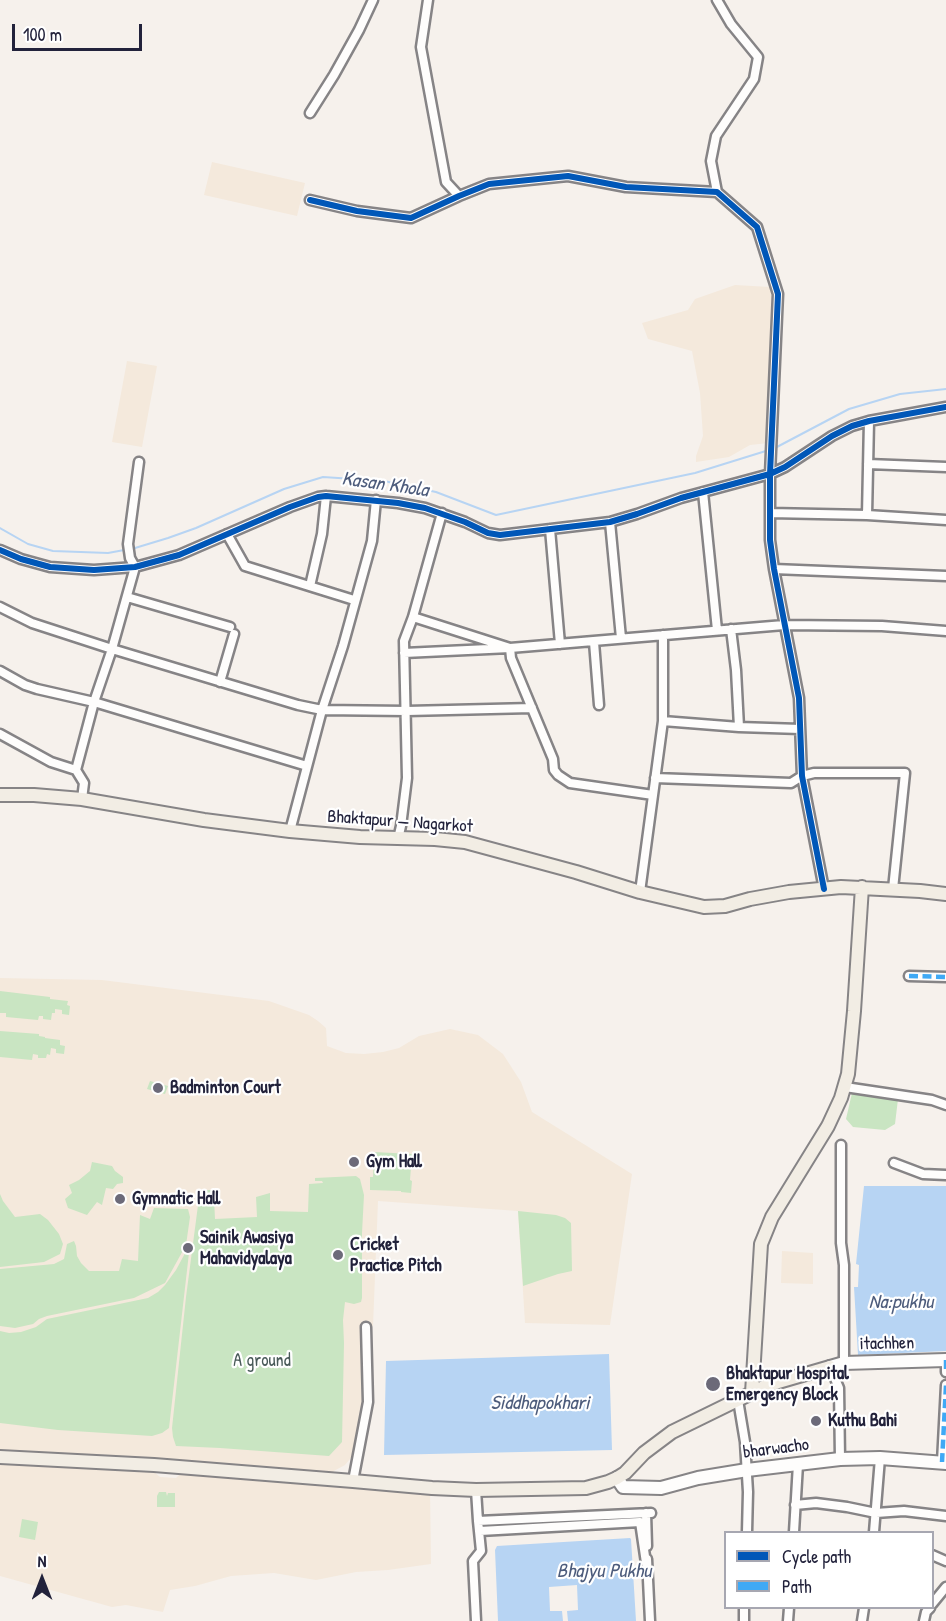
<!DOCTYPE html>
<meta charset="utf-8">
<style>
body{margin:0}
#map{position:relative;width:946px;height:1621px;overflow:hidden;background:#f6f1ec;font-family:"Patrick Hand",sans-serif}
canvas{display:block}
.legend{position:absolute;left:724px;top:1531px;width:210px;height:78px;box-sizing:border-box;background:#fff;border:2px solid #a7a7b1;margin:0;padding:8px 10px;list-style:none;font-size:18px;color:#22223b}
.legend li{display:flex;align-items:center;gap:12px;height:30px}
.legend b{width:30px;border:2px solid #a7a7b1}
.north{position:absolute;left:12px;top:1549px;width:60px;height:60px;-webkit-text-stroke:4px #fff;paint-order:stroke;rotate:0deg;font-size:16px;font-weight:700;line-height:24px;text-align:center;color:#22223b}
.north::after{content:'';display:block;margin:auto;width:21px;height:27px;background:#22223b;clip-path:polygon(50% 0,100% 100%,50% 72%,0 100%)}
.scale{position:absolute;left:12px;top:24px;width:130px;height:27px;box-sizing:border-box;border:3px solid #22223b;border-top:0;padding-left:8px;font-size:18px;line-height:21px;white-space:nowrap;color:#22223b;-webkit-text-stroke:4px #fff;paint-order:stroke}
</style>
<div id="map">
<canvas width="946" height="1621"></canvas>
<ul class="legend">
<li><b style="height:8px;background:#0057b8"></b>Cycle path</li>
<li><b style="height:8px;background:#3fa9f5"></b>Path</li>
</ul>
<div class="north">N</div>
<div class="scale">100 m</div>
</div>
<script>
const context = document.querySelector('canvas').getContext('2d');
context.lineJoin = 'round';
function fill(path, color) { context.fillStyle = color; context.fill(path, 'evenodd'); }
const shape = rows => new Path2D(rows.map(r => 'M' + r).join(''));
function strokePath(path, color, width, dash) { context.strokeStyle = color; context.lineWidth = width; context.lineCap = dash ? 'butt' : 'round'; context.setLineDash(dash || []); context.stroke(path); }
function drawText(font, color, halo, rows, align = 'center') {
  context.font = font + ' "Patrick Hand",sans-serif'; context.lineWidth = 4.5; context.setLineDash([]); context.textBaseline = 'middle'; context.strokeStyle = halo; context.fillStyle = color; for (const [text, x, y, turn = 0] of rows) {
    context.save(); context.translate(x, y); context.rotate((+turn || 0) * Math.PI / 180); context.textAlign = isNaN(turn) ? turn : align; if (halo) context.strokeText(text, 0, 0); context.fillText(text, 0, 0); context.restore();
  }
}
const built = shape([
 [212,162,305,183,297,216,204,195],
 [735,285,770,287,772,297,769,443,750,445,729,457,696,462,696,456,703,436,700,393,692,351,648,339,642,323,688,310,695,299],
 [127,361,157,366,142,447,112,442],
 [0,978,102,980,269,1001,309,1015,318,1021,326,1028,327,1046,346,1053,364,1054,383,1052,399,1048,419,1036,450,1029,478,1035,503,1054,521,1082,532,1112,632,1174,610,1325,525,1323,518,1211,378,1201,373,1326,362,1327,363,1416,359,1448,345,1465,330,1473,220,1468,0,1450],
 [782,1251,813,1253,813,1284,781,1283],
 [0,1460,153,1471,160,1477,176,1478,181,1473,334,1485,430,1489,431,1564,388,1570,356,1572,316,1580,274,1573,231,1576,195,1586,170,1590,163,1612,126,1605,112,1607,0,1576]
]);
const green = shape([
 [0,991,50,997,50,999,68,1001,67,1005,70,1006,69,1015,62,1014,62,1010,55,1009,55,1013,52,1013,51,1020,43,1019,43,1016,39,1016,38,1020,6,1017,6,1013,0,1013],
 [0,1031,39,1034,39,1036,45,1037,45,1038,60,1040,60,1045,65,1046,64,1054,56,1053,56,1049,51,1048,50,1055,47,1054,46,1058,38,1058,38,1055,33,1054,32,1060,0,1057],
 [150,1081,168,1086,165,1094,147,1089],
 [852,1093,898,1099,895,1124,885,1130,853,1127,846,1119],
 [374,1152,412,1154,410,1180,412,1181,411,1193,401,1192,401,1191,370,1190,370,1177,373,1177],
 [92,1162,112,1166,115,1171,123,1177,123,1183,117,1184,113,1189,106,1188,102,1205,97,1202,87,1215,68,1208,65,1199,72,1193,69,1185,79,1180,90,1171],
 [356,1176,360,1179,364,1195,362,1233,362,1298,361,1302,354,1304,345,1302,343,1320,344,1343,342,1442,329,1456,220,1448,176,1446,173,1437,172,1428,186,1297,200,1190,212,1190,214,1198,215,1219,257,1217,256,1197,270,1193,270,1211,308,1212,309,1184,323,1183,322,1181,315,1181,315,1178],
 [0,1194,3,1201,15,1217,40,1214,48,1220,59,1234,63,1244,60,1254,44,1262,0,1267],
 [154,1208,188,1209,190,1217,186,1245,165,1283,134,1298,47,1316,39,1319,33,1324,15,1328,0,1326,0,1269,54,1264,64,1259,67,1244,74,1241,76,1246,77,1256,81,1263,89,1271,119,1271,122,1259,138,1261,140,1215,150,1219],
 [518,1211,556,1215,565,1218,571,1223,572,1271,558,1274,523,1286],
 [190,1244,169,1428,162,1433,152,1436,58,1430,0,1423,0,1331,9,1333,21,1332,36,1327,47,1319,148,1298,158,1292,165,1285,176,1270],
 [159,1492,166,1492,167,1496,168,1493,175,1493,175,1507,157,1507,157,1496],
 [22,1519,38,1522,35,1540,19,1537]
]);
const water = shape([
 [864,1186,946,1186,946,1351,858,1355,854,1287,858,1287,859,1265,856,1264],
 [609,1354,612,1450,384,1455,386,1361],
 [630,1538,631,1539,636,1621,568,1621,567,1611,578,1610,577,1585,549,1587,550,1611,562,1611,563,1621,498,1621,495,1550,497,1546]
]);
const stream = shape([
 [775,448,849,409,900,394,946,389],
 [0,528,28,544,53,551,108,553,135,548,168,538,196,528,284,489,323,477,384,481,436,492,496,515,695,473,769,450]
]);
const street = shape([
 [428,0,421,47,446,182,459,196],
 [310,113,334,75,359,30,373,0],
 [717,192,711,161,716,136,754,79,758,57,731,24,717,0],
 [310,200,357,211,411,218,459,196,489,184,568,176,626,187,717,192,757,227,778,294,770,474,770,540,774,569,799,698,802,776,824,889],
 [868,464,946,467],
 [703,492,717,630],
 [770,513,867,515,946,520],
 [867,515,869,421],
 [610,522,621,638],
 [550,529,560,644],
 [227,534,245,566,354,600],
 [0,550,21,559,50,567,94,570,135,567,179,555,290,507,318,497,326,496,398,503,425,508,465,522,488,533,500,535,610,522,637,514,681,498,770,474,785,467,832,436,852,426,869,421,946,407],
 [774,569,946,576],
 [310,586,322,534,326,496],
 [127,597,230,627],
 [0,607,32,623,112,649,298,705,322,710,407,711,532,708],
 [413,617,510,648,511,658,553,759,554,770,558,775,570,783,653,795],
 [731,629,736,670,739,727],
 [594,642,599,705],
 [404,653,510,648,784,625,882,626,946,631],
 [0,671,25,685,37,689,94,702,307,766],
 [220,682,234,634],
 [663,721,739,727,800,729],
 [0,734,51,762,76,770],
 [655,778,791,783,802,776,814,773,905,773,893,889],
 [82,799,84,783,76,770,94,702,112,649,135,567,130,558,128,544,139,462],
 [290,831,322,710,343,646,372,541,376,500],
 [398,839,401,826,407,778,404,641,413,617,442,513],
 [640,892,663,721,663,635],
 [909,976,946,977],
 [845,1087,932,1100,946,1105],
 [841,1145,841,1243,844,1265,844,1363],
 [894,1163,923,1174,946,1175],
 [946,1360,946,1372],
 [830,1367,839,1388,840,1459],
 [738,1400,745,1442,748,1492,747,1532],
 [942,1462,946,1385],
 [353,1481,368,1402,366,1327],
 [476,1490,478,1521],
 [795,1505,816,1503,847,1507,876,1513,904,1511,946,1516],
 [646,1513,647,1546],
 [480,1531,640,1522,646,1563],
 [794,1532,798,1464],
 [874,1532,880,1458],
 [932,1555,946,1561],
 [647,1559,650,1621],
 [932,1604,946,1587],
 [476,1621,473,1561,481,1551,478,1521,651,1513],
 [744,1621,744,1608],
 [788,1621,789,1608],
 [862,1621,864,1608],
 [924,1621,926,1612,930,1608]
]);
const secondary = shape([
 [830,1367,844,1363,946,1360],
 [617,1478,623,1487,661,1488,698,1478,747,1470,840,1459,880,1458,946,1463]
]);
const primary = shape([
 [0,795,34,795,82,799,204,820,290,831,360,837,435,839,465,842,576,872,640,892,704,907,725,906,750,899,789,892,841,887,920,891,946,894],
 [752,1393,761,1244,772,1217,828,1126,841,1098,848,1074,854,1011,862,887],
 [0,1457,154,1465,353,1481,432,1488,476,1490,586,1488,608,1482,617,1478,625,1473,644,1453,672,1432,768,1385,830,1367]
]);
const quiet = shape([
 [909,976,946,977],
 [946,1360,946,1372],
 [942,1462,946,1385]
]);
const cycleway = shape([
 [310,200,357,211,411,218,459,196,489,184,568,176,626,187,717,192,757,227,778,294,770,474,770,540,774,569,799,698,802,776,824,889],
 [0,550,21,559,50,567,94,570,135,567,179,555,290,507,318,497,326,496,398,503,425,508,465,522,488,533,500,535,610,522,637,514,681,498,770,474,785,467,832,436,852,426,869,421,946,407]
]);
const markers = [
 [158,1088,6,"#6c6a79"],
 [354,1162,6,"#6c6a79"],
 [120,1199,6,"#6c6a79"],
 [188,1248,6,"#6c6a79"],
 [338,1255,6,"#6c6a79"],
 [713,1384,8,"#6c6a79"],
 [816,1421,6,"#6c6a79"]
];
const streetNames = [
 ["Bhaktapur — Nagarkot",400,822,4],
 ["itachhen",887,1344,-1],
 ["bharwacho",776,1449,-7]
];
const poiNames = [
 ["Badminton Court",170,1088],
 ["Gym Hall",366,1162],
 ["Gymnatic Hall",132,1199],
 ["Sainik Awasiya",200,1238],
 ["Mahavidyalaya",200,1259],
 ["Cricket",350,1245],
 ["Practice Pitch",350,1266],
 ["Bhaktapur Hospital",726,1374],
 ["Emergency Block",726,1395],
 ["Kuthu Bahi",828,1421]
];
const parkNames = [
 ["A ground",262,1361]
];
const waterNames = [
 ["Kasan Khola",385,485,8],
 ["Na:pukhu",901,1303],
 ["Siddhapokhari",540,1404],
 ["Bhajyu Pukhu",604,1572]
];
fill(built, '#f4e9dc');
fill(green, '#c9e5c2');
fill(water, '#b7d4f3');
strokePath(stream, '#b7d4f3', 2);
strokePath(street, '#868486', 13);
strokePath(secondary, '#868486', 16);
strokePath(primary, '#868486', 16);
strokePath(street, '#fefdfc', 8);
strokePath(secondary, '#fefdfc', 12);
strokePath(primary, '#f2ede4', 12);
strokePath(quiet, '#3fa9f5', 4.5, [9, 4.5]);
strokePath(cycleway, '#0057b8', 6);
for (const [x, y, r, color] of markers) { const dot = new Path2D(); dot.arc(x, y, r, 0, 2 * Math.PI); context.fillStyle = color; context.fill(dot); strokePath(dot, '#fff', 2); }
drawText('18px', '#22223b', '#fff', streetNames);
drawText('bold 18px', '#22223b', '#fff', poiNames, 'left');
drawText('18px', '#495a59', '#fff', parkNames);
drawText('italic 20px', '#4d5c7c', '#fff', waterNames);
</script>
